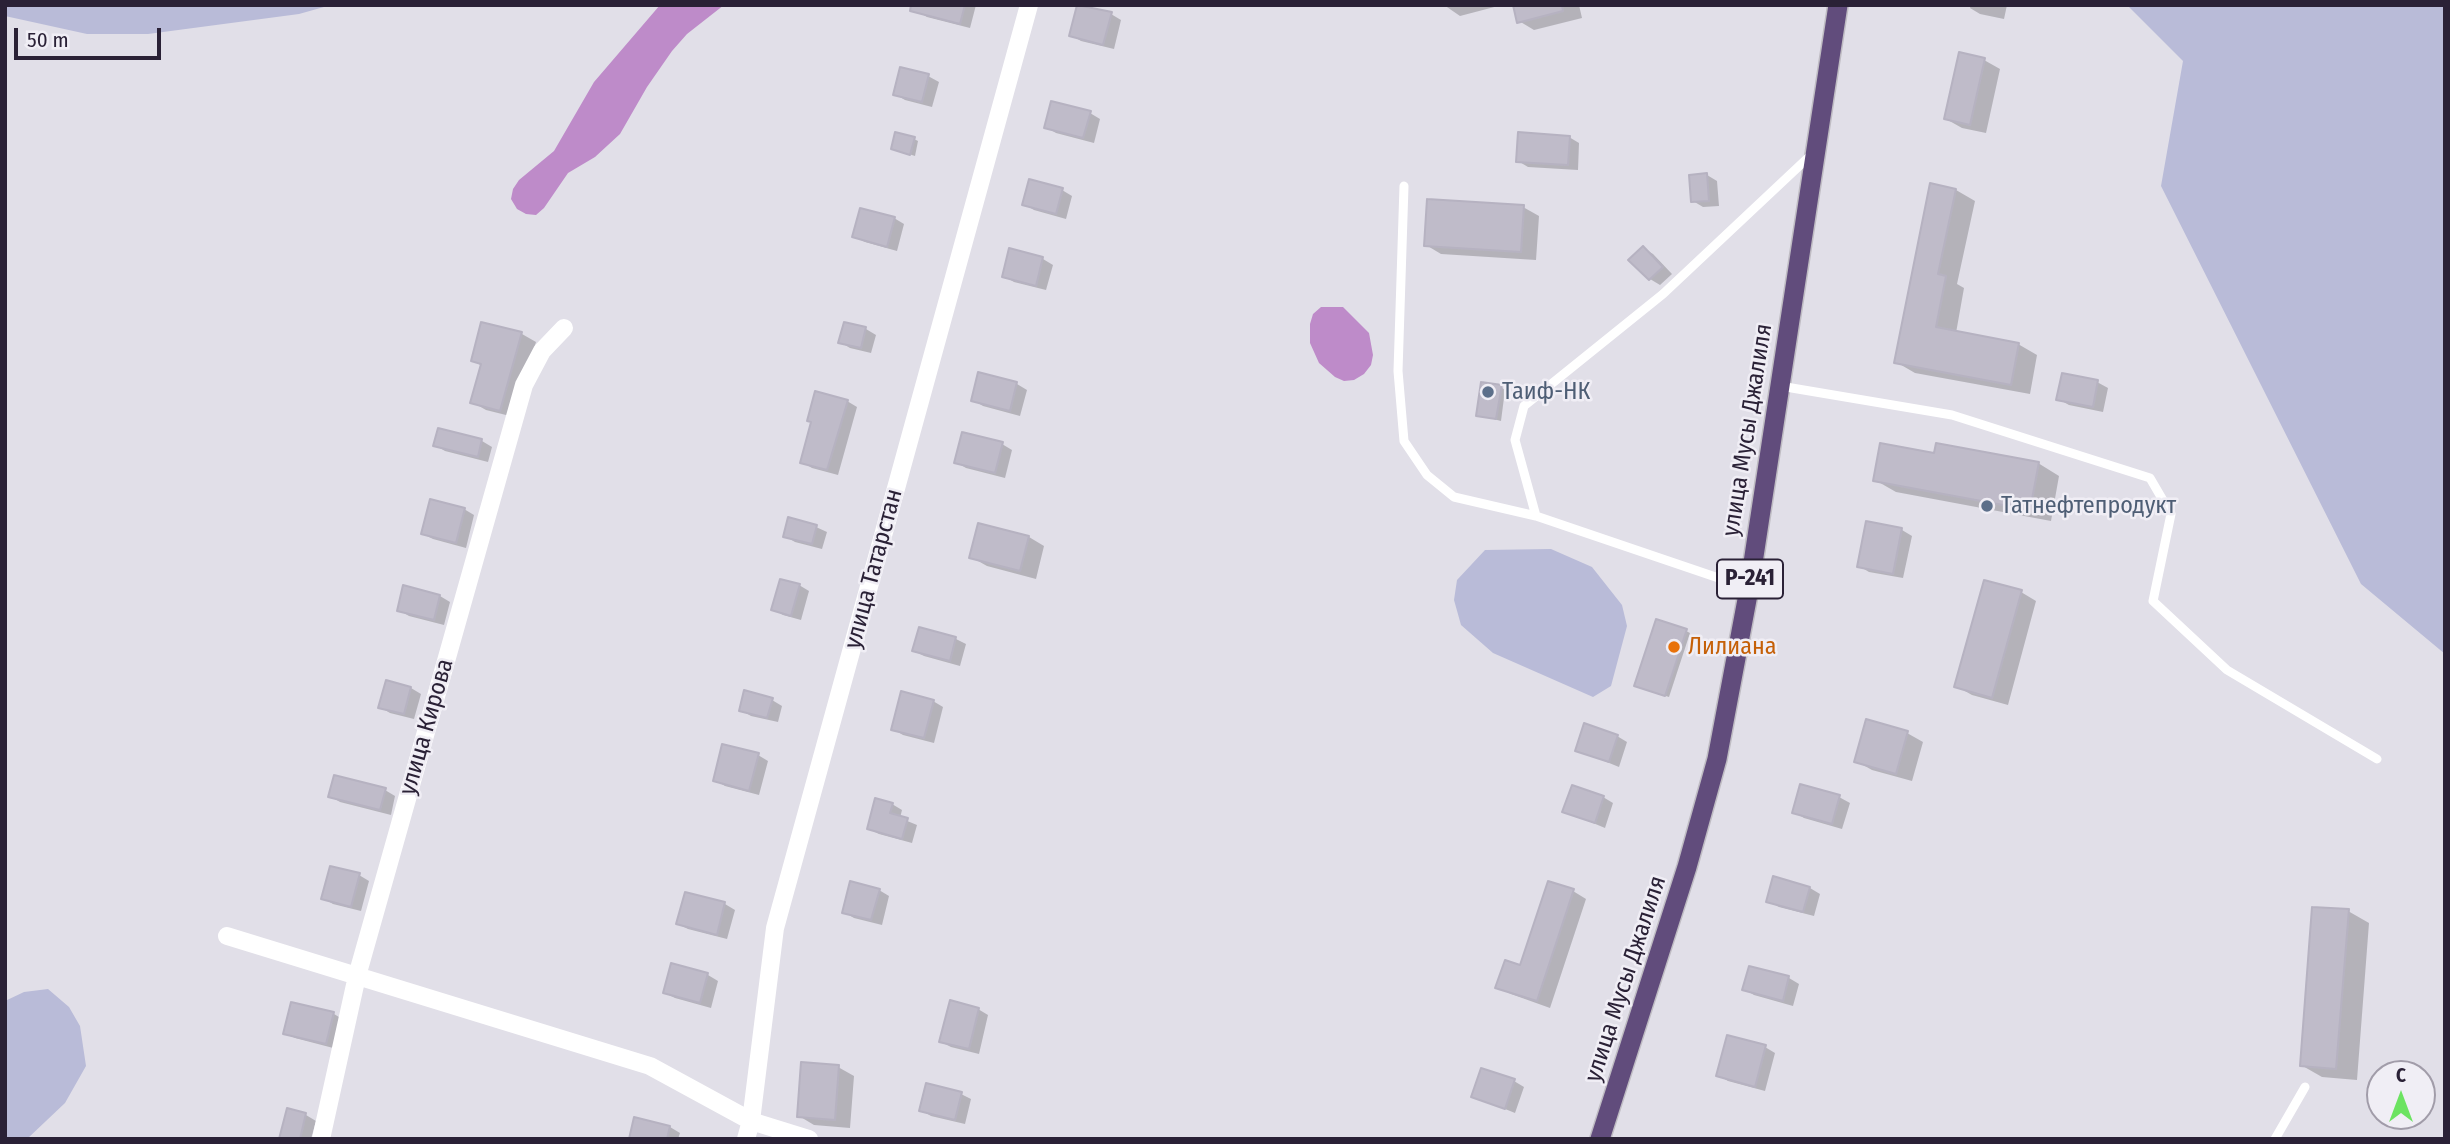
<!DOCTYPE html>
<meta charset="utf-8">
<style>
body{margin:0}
#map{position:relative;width:2450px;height:1144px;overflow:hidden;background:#e1dfe8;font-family:"Fira Sans Condensed",sans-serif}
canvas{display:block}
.frame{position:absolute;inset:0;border:7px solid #2a2136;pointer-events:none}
.north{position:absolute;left:2366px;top:1060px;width:70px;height:70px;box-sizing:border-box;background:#f0eef5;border:2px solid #a19ca9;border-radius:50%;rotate:0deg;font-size:19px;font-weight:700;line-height:28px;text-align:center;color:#2a2136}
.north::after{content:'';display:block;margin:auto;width:24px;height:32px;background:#6ce361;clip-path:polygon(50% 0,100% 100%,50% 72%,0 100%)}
.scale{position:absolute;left:14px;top:28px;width:147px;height:32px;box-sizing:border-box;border:4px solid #2a2136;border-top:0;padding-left:9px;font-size:21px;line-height:24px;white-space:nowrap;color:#2a2136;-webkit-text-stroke:5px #f0eef5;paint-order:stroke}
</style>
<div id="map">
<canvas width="2450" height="1144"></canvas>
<div class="frame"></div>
<div class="north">С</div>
<div class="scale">50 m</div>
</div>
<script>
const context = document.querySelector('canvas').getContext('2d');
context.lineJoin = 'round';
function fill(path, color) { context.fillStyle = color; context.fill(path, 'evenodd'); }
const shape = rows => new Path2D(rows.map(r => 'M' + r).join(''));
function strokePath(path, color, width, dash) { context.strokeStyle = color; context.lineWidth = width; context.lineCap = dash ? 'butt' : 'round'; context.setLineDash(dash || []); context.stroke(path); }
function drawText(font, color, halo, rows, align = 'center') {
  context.font = font + ' "Fira Sans Condensed",sans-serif'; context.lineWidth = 5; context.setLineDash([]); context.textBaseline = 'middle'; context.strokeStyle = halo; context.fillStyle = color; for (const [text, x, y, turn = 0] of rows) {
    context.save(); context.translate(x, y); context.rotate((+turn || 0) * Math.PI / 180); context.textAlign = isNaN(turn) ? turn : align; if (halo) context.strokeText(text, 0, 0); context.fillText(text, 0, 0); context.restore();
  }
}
const green = shape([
 [5,5,331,5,299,14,148,34,87,34,5,16],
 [2127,5,2445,5,2445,654,2361,584,2161,186,2183,61],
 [1551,549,1592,567,1622,605,1627,626,1611,686,1593,697,1493,653,1461,625,1454,600,1457,580,1485,550],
 [48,989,69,1007,80,1026,86,1066,65,1103,27,1139,5,1139,5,1001,24,992]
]);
const water = shape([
 [660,5,724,5,687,34,672,51,647,87,620,134,595,157,568,173,544,208,536,215,526,214,517,209,511,199,513,189,519,180,554,151,594,82],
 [1321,307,1343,307,1369,333,1373,355,1371,365,1364,374,1354,380,1344,381,1335,377,1319,363,1310,343,1310,324,1313,314]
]);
const shadow = shape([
 [918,5,976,5,970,28,927,17,917,11],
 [1079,5,1111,14,1121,20,1114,49,1081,41,1071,35],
 [1444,5,1502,5,1460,16],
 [1515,5,1579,5,1582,18,1534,30,1519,21],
 [1971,5,2007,5,2004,19,1980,14,1970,8],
 [1984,60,2000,69,1986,133,1962,128,1946,119],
 [928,76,939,82,932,107,905,100,895,94],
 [1090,113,1100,119,1094,143,1056,133,1046,127],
 [1569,137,1579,143,1578,170,1528,167,1518,161],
 [914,139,918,141,915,156,893,149],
 [1707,175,1717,181,1719,206,1703,207,1693,201],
 [1062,190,1072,196,1066,219,1034,210,1024,204],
 [1956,190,1975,201,1957,284,1964,288,1956,333,2018,344,2037,355,2030,394,1915,373,1896,362],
 [1523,207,1539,216,1536,260,1441,254,1426,245],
 [894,218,904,224,897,251,865,242,855,237],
 [1643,248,1653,254,1672,274,1660,285,1650,279],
 [1010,250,1043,259,1053,265,1046,290,1014,282,1004,276],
 [482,324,522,334,536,342,514,417,486,410,472,402,482,366,473,360],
 [845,324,866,329,876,335,871,353,850,348,840,342],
 [980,374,1017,384,1027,390,1020,416,983,406,973,400],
 [2097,382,2108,388,2103,412,2069,405,2058,399],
 [1501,387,1505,390,1501,421,1478,415],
 [847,401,857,407,838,475,812,468,802,462],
 [439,430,482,441,492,447,488,462,445,451,435,445],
 [1002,444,1012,450,1005,478,966,468,956,462],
 [1936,455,2038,463,2059,476,2051,521,1896,492,1875,480],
 [464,509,474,515,466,548,433,539,423,534],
 [1868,523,1902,530,1912,536,1903,578,1869,572,1859,566],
 [980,525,1029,537,1044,546,1036,579,987,566,971,557],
 [816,527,827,532,822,549,795,542,785,536],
 [799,585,809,591,801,620,783,615,773,609],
 [2021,592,2036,601,2008,705,1972,695,1956,686],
 [440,596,450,602,444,625,409,616,399,610],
 [920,629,956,639,966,644,960,666,924,656,914,651],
 [1686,631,1690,633,1669,697,1641,688],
 [387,682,411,688,421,694,414,719,390,713,380,707],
 [772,700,782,706,778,722,751,716,741,710],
 [933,701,943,707,934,743,903,735,893,729],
 [1907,733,1923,742,1912,781,1872,770,1856,761],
 [1617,736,1627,742,1619,767,1577,750],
 [758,755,768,761,759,795,725,786,715,780],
 [385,790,395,796,391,815,340,802,330,796],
 [1603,797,1613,803,1605,828,1564,811],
 [1839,797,1850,803,1842,829,1804,818,1794,812],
 [892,804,902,810,900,818,917,825,912,843,879,834,869,829],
 [359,875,369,881,361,911,333,904,323,898],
 [1810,888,1820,894,1814,916,1779,907,1768,901],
 [879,890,889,896,882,925,854,918,844,912],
 [1573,891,1586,899,1550,1008,1511,994,1497,987,1521,968],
 [686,894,725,904,735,910,727,939,688,929,678,924],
 [2348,911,2369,923,2357,1080,2322,1077,2301,1065],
 [672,965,708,975,718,981,711,1008,675,998,665,993],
 [1750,968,1789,978,1799,984,1793,1006,1754,995,1744,989],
 [292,1004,334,1014,344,1020,337,1049,295,1038,285,1033],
 [978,1009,988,1015,979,1054,951,1047,941,1042],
 [1765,1047,1775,1053,1765,1091,1728,1081,1718,1075],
 [838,1067,854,1076,850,1128,814,1125,799,1116],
 [1514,1081,1524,1087,1515,1113,1473,1096],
 [961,1094,971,1099,965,1124,931,1116,921,1110],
 [288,1110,306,1115,316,1121,311,1139,281,1139],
 [670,1127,680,1133,678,1139,631,1139]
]);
const building = shape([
 [911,5,965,5,960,24,910,11,911,5],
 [1077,5,1112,12,1103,45,1069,36,1077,5],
 [1513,5,1562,5,1563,11,1517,23,1513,5],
 [1959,52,1985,58,1970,125,1944,119,1959,52],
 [900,67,929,74,922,102,893,95,900,67],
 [1051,101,1091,111,1083,138,1044,128,1051,101],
 [895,132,915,137,910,155,891,149,895,132],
 [1518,132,1570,136,1568,165,1516,162,1518,132],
 [1707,173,1709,201,1691,202,1689,175,1707,173],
 [1029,179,1063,188,1056,214,1022,205,1029,179],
 [1930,183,1956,189,1938,274,1946,276,1936,327,2019,343,2011,385,1894,363,1930,183],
 [1427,199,1524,205,1521,252,1424,246,1427,199],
 [860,208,895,217,887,247,852,237,860,208],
 [1643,246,1663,267,1649,280,1628,260,1643,246],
 [1009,248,1043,257,1036,286,1002,277,1009,248],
 [481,322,522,332,500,411,470,403,481,364,471,361,481,322],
 [844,322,866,327,861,348,838,343,844,322],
 [978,372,1017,382,1010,411,971,401,978,372],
 [2062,373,2098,380,2093,407,2056,400,2062,373],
 [1481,382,1502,385,1496,419,1476,416,1481,382],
 [815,391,848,400,827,470,800,463,811,422,807,421,815,391],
 [438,428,482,439,478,457,433,446,438,428],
 [962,432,1003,442,995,473,954,463,962,432],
 [1880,443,1934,453,1936,443,2039,462,2030,510,1873,481,1880,443],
 [430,499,465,508,456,543,421,534,430,499],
 [788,517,817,525,812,544,783,537,788,517],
 [1866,521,1902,528,1893,574,1857,567,1866,521],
 [978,523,1029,536,1020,571,969,558,978,523],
 [780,579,800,584,791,616,771,610,780,579],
 [1984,580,2022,590,1992,698,1954,687,1984,580],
 [403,585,440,595,434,620,397,611,403,585],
 [1656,619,1687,629,1665,696,1634,686,1656,619],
 [919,627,956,637,950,661,912,651,919,627],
 [386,680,411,687,404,714,378,708,386,680],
 [744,690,773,698,767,718,739,711,744,690],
 [901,691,934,700,924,738,891,730,901,691],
 [1866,719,1908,731,1896,774,1854,762,1866,719],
 [1584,723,1618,735,1609,762,1575,751,1584,723],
 [722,744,759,753,749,791,713,781,722,744],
 [334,775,386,788,380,810,328,797,334,775],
 [1800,784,1840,795,1832,824,1792,813,1800,784],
 [1572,785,1604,796,1595,823,1562,812,1572,785],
 [875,798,893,803,890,813,908,818,902,839,867,829,875,798],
 [330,866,360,873,351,907,321,899,330,866],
 [1773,876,1810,887,1803,912,1766,902,1773,876],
 [850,881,880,889,871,920,842,913,850,881],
 [1548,881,1574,889,1537,1001,1495,988,1505,960,1520,965,1548,881],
 [685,892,725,902,717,935,676,924,685,892],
 [2312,907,2349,909,2336,1069,2300,1066,2312,907],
 [671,963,708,973,700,1003,663,993,671,963],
 [1749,966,1789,976,1783,1001,1742,990,1749,966],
 [950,1000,979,1008,969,1049,939,1042,950,1000],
 [291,1002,334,1012,326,1044,283,1034,291,1002],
 [1727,1035,1766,1045,1755,1087,1716,1076,1727,1035],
 [801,1062,839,1065,835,1120,797,1117,801,1062],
 [1481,1068,1515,1079,1505,1109,1471,1097,1481,1068],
 [926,1083,962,1092,955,1120,919,1111,926,1083],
 [287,1108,306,1113,300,1139,279,1139,287,1108],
 [634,1117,670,1126,667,1139,629,1139,634,1117]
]);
const service = shape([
 [1404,186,1398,371,1404,441,1427,475,1454,497,1536,516],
 [1780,386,1952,415,2150,478,2171,514,2153,601,2227,670,2377,759],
 [1748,588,1536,516,1515,440,1524,406,1663,294,1812,154],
 [2275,1139,2305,1087]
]);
const minor = shape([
 [227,936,650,1066,751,1121,809,1139],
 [321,1139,357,976,524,385,542,351,564,328],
 [746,1139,751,1121,775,928,1029,5]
]);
const trunk = shape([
 [1600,1139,1687,867,1717,759,1749,589,1838,5]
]);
const markers = [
 [1488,392,7,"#5c6f8a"],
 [1987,506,7,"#5c6f8a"],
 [1674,647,7,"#e8710a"]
];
const shields = [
 [1750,579,66]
];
const shieldNames = [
 ["Р-241",1750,579]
];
const serviceNames = [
 ["Таиф-НК",1502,392],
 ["Татнефтепродукт",2001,506]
];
const streetNames = [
 ["улица Мусы Джалиля",1748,430,-81],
 ["улица Татарстан",874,569,-75],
 ["улица Кирова",427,727,-74],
 ["улица Мусы Джалиля",1626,979,-72]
];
const foodNames = [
 ["Лилиана",1688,647]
];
fill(green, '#b9bbd8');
fill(water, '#be8bc9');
fill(shadow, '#0003');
fill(building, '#bfbbc9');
strokePath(building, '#b6b2c1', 2);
strokePath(trunk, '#bfbcc3', 22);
strokePath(service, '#fff', 9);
strokePath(minor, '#fff', 18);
strokePath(trunk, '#614c7c', 19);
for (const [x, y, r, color] of markers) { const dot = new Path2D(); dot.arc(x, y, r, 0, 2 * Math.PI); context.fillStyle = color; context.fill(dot); strokePath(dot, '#f0eef5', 2.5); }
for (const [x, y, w] of shields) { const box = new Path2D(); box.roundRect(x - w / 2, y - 19.5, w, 39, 5); context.fillStyle = '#f0eef5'; context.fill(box); strokePath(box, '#2a2136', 2); }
drawText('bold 23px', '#2a2136', null, shieldNames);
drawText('24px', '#4e5e75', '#f0eef5', serviceNames, 'left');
drawText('24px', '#2a2136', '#f0eef5', streetNames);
drawText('24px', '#c56008', '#f0eef5', foodNames, 'left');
</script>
